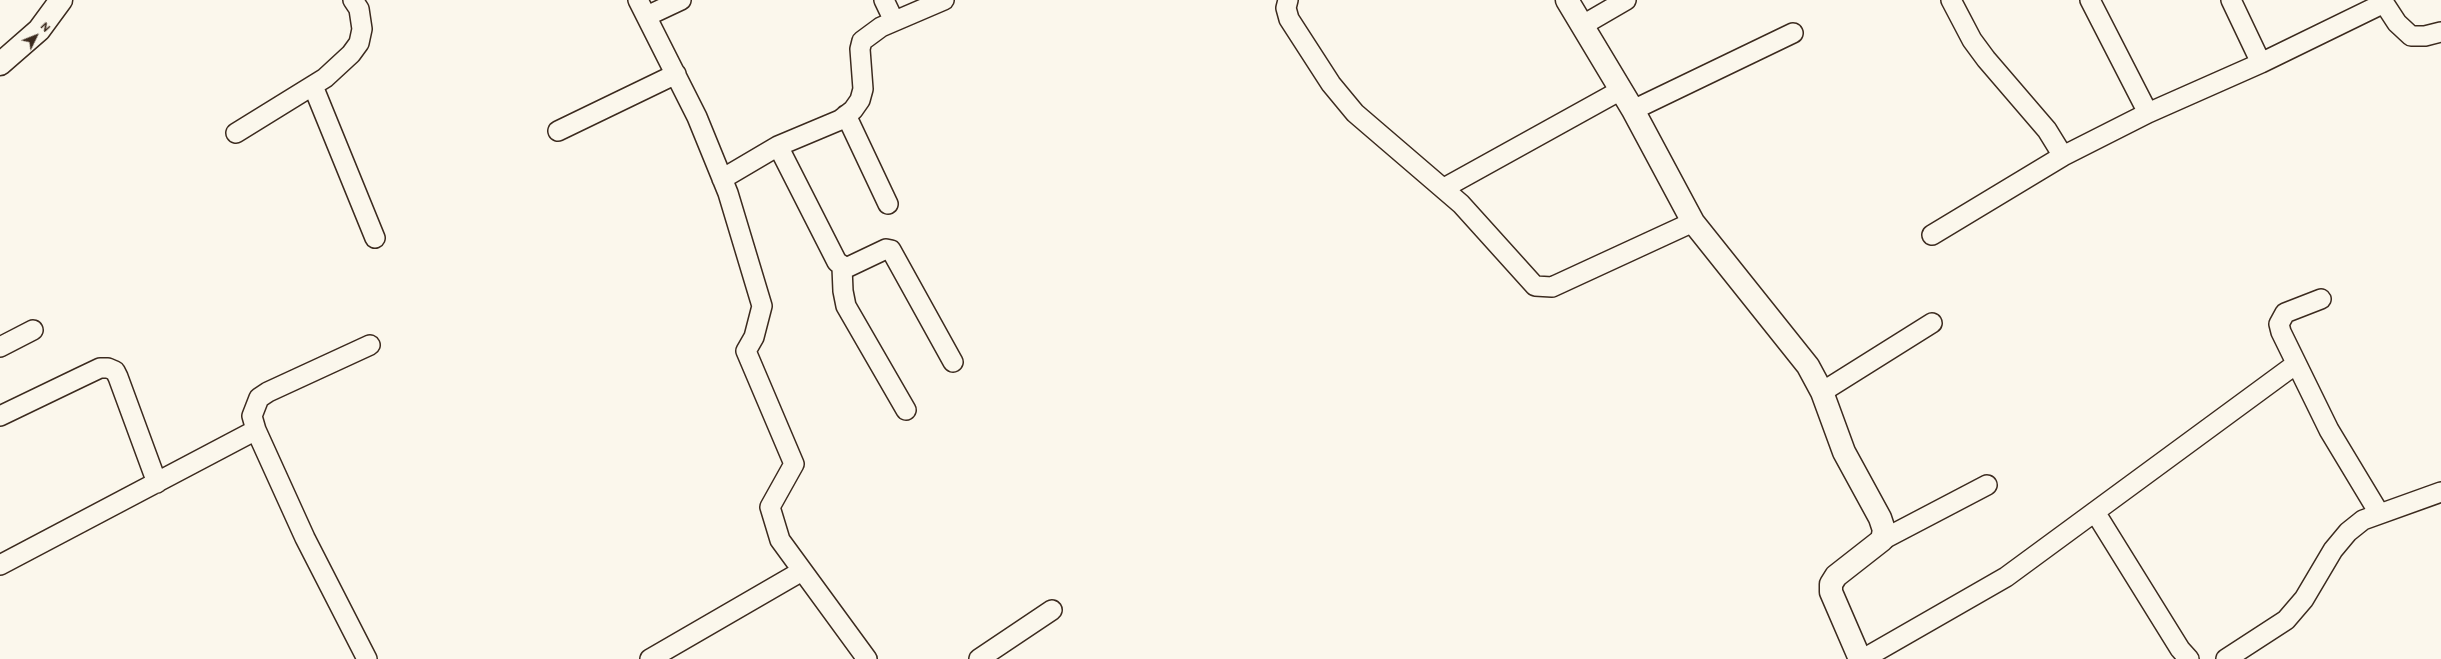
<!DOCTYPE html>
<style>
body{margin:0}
#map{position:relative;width:2441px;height:659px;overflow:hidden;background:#fbf7ec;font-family:"Balsamiq Sans",sans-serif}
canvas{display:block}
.north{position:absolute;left:16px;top:16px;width:40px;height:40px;-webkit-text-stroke:3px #fbf7ec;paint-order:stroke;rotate:47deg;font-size:11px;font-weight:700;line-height:16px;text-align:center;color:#3b2a1e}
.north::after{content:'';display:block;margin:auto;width:14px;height:18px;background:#3b2a1e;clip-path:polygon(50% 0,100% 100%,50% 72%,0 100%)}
</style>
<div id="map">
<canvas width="2441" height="659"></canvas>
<div class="north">N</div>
</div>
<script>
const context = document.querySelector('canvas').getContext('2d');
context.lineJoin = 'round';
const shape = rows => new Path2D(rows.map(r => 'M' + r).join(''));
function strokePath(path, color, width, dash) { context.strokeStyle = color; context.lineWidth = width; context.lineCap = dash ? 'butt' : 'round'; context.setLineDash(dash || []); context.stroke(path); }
const minor = shape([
 [638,0,697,117,728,193,762,306,754,337,746,351,794,464,770,507,780,540,867,659],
 [884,0,894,21],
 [1288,0,1286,8,1289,19,1331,84,1355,113,1461,204,1535,286,1552,287,1693,222],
 [1951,0,1972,40,1986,59,2047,130,2063,156],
 [2090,0,2148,113],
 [2231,0,2261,63],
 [2382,0,2397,23,2411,36,2425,36,2441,32],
 [647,16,681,0],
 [1583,25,1626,0],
 [313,86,375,238],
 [1633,110,1793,33],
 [846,115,888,204],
 [558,131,676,74],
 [236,133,325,78,351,54,359,43,362,29,359,9,353,0],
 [778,146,837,262,846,268,886,249,891,250,953,362],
 [722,179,778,146,840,120,853,110,860,100,863,89,860,49,862,41,881,27,944,0],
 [1444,188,1621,90],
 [1932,235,2063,156,2148,113,2261,63,2384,3],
 [842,267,843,291,846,306,906,410],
 [2321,299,2285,313,2279,324,2281,332,2329,430,2379,513],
 [0,347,33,330],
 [1822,392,1932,323],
 [0,416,79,378,100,368,108,368,115,371,118,377,157,483],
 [2095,512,2180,649,2189,659],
 [1882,540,1987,485],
 [0,565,256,430],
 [367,659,305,538,256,430,252,416,259,398,268,392,370,345],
 [650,659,802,571],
 [979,659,1052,610],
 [1863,659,2006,577,2296,364],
 [2226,659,2286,620,2304,599,2333,550,2348,532,2363,520,2441,492]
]);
const tertiary = shape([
 [1567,0,1633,110,1693,222,1808,366,1822,392,1844,452,1880,518,1884,530,1882,540,1836,576,1831,584,1831,592,1860,659],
 [0,64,39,30,61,0]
]);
strokePath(minor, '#3b2a1e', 22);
strokePath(tertiary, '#3b2a1e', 25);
strokePath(minor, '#fbf7ec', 19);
strokePath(tertiary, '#fbf7ec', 22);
</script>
